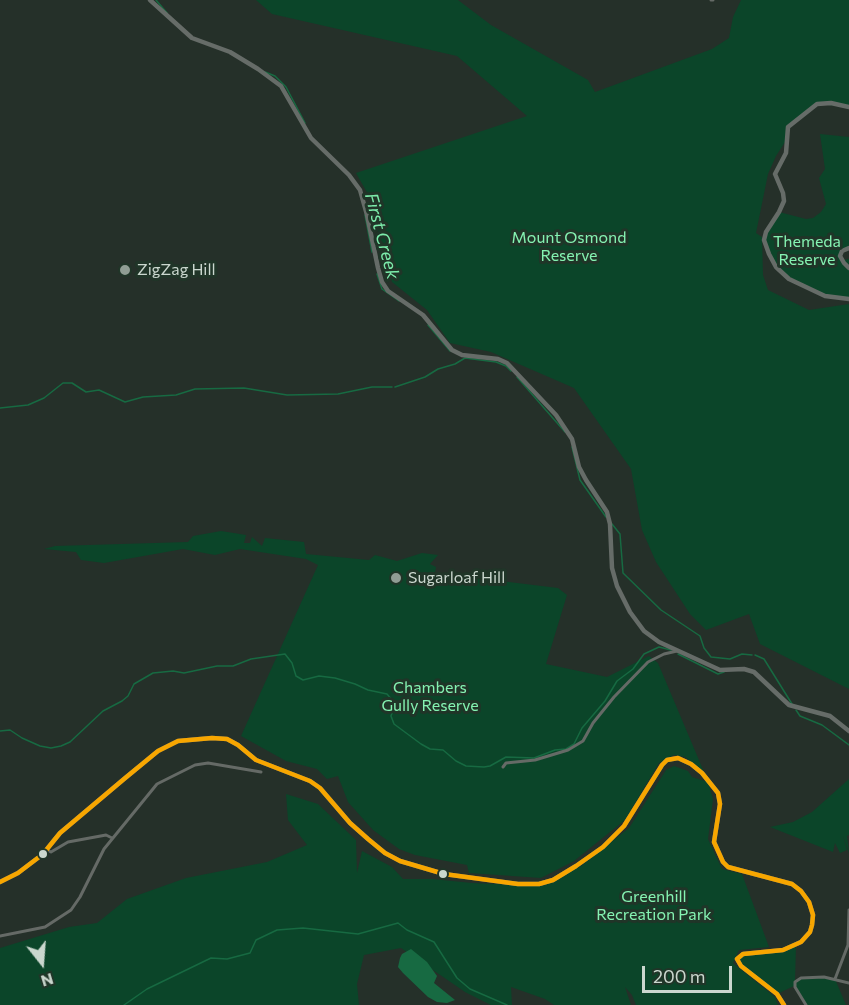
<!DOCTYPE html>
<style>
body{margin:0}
#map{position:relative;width:849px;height:1005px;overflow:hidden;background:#253029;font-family:Commissioner,sans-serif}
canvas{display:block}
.north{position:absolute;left:12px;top:933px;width:60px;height:60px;-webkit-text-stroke:4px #203528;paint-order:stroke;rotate:163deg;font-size:16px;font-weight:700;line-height:24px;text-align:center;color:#cad7ce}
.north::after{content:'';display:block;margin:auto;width:21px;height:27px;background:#cad7ce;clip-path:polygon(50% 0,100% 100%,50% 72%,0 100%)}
.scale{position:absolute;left:642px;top:966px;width:90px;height:27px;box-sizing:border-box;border:3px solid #cad7ce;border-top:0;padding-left:8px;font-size:18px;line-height:21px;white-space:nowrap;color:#cad7ce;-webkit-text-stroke:4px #203528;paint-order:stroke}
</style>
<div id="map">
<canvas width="849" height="1005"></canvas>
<div class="north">N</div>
<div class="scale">200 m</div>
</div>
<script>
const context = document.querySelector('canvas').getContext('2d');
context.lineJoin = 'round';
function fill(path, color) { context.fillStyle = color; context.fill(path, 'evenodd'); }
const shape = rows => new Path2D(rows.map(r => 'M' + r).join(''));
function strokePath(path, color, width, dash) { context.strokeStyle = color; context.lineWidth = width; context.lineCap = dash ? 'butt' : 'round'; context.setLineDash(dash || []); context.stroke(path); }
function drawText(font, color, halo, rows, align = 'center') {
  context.font = font + ' Commissioner,sans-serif'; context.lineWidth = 6; context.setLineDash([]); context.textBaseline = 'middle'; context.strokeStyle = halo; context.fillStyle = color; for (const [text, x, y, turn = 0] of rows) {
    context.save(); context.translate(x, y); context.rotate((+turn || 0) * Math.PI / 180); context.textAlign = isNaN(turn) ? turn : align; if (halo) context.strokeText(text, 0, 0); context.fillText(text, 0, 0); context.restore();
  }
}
const green = shape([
 [256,0,458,0,491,25,588,80,595,92,712,49,729,38,733,17,741,0,849,0,849,107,817,104,788,127,787,139,776,156,768,174,756,233,762,237,763,275,768,290,809,310,849,304,849,689,760,644,749,614,706,630,690,614,656,562,642,530,631,469,574,388,491,352,450,343,427,310,392,282,369,196,356,173,527,116,457,56,272,14],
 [820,134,849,137,849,248,842,251,842,260,849,259,849,299,831,298,784,275,769,254,765,236,779,212,806,219,813,218,821,212,826,204,819,178,825,169],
 [221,531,246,535,244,543,250,543,252,537,262,546,265,538,304,542,306,554,369,560,375,555,397,561,422,553,438,555,430,564,436,567,435,573,558,588,567,595,546,664,607,677,649,656,658,663,704,772,685,757,674,755,659,763,625,820,574,861,541,878,469,873,467,865,415,855,399,849,373,830,348,802,338,776,327,779,317,769,286,761,241,736,318,565,306,559,240,549,215,555,183,549,104,563,81,560,76,552,44,549,55,546,188,542,193,536],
 [674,766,688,771,692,777,708,782,713,799,708,839,722,869,742,874,769,947,739,950,733,963,775,997,778,1005,636,1005,632,995,625,987,631,1005,554,1005,545,999,511,987,512,1005,491,1005,465,992,401,948,364,955,357,984,359,1005,0,1005,0,948,69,927,97,923,127,899,186,878,267,862,307,845,288,820,286,794,318,804,356,840,357,873,362,851,392,867,403,879,432,879,472,883,542,886,581,866,629,828,666,770],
 [849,779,849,835,847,836,849,853,843,836,847,850,840,853,835,843,833,852,770,827,793,822,812,812],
 [796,945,795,981,801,978,812,976,835,979,846,1005,806,1005,797,993,794,986,777,994,741,966,739,956,767,953]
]);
const water = shape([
 [411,949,427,962,437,976,434,983,455,1000,447,1003,437,1002,428,997,403,973,398,967,400,958,402,954]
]);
const stream = shape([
 [156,0,167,13],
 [265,72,275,76,286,87,305,123],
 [365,215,372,252],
 [377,274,382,289,399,301],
 [428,325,450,351],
 [465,358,496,362,506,366,511,371],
 [517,377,565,432],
 [395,387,425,377,438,369,455,364,465,358],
 [0,408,28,405,44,398,63,383,72,383,86,392,99,390,125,402,143,397,176,395,195,389,244,388,287,395,338,394,372,387,392,387],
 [572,447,580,480,606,517],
 [612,524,620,534,623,573,661,610,700,636,704,648,711,657,730,659,742,654,752,655],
 [678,654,718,674,724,672],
 [755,655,764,659,792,704],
 [796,710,800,716,822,725,849,745],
 [0,731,10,730,22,738,40,746,51,748,61,746,70,742,103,711,122,701,128,696,134,684,153,673,173,671,184,673,217,666,233,666,251,659,285,654,292,663,296,676,303,680,319,676,335,678,355,684,368,690,387,694,392,700,394,707,391,716,394,724,421,744,430,749,443,750,456,761,466,766,484,767,490,766,506,757,534,758,555,750,566,749,574,744,582,728,605,701,617,681,633,669,644,654,659,647,671,650],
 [124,1005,147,989,211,958,227,959,250,953,256,940,277,930,303,928,358,934,398,923,407,930,434,942,457,978,470,989,507,1005]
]);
const street = shape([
 [711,0,713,0],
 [503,767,506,763,535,760,568,750,583,741,593,723,614,697,648,662,664,654,677,651],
 [47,850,51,852,68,842,106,835,112,838],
 [0,936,45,927,71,910,80,897,104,849,157,784,195,765,208,763,261,772],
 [835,979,848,945,849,910],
 [806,1005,795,987,795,982,801,978,824,977,849,983]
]);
const secondary = shape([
 [150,0,192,38,230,52,258,69,281,86,311,138,349,175,360,190,367,215,378,268,382,282,388,291,423,315,452,350,462,355,498,359,507,363,556,415,572,439,579,467,586,480,607,512,610,524,612,568,617,586,630,612,644,631,659,642,720,670,744,669,754,672,789,705,830,716,849,731],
 [849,107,831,103,817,104,788,127,786,153,775,174,783,193,784,201,779,212,766,232,764,240,769,254,776,267,789,279,825,296,849,299],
 [849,248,842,251,840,256,844,263,849,268],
 [0,882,18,873,43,854,60,833,124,779,158,751,178,741,212,738,227,739,238,745,256,760,310,781,320,788,350,823,368,839,385,853,400,861,444,874,518,884,539,884,553,880,576,866,603,847,624,826,662,765,667,760,678,758,691,764,702,773,718,793,720,804,714,842,723,862,728,867,792,884,801,891,809,902,813,915,812,925,810,932,801,942,783,950,743,954,737,959,741,966,777,994,784,1005]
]);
const bus1 = shape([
 [0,882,18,873,43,854,60,833,124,779,158,751,178,741,212,738,227,739,238,745,256,760,310,781,320,788,350,823,368,839,385,853,400,861,444,874,518,884,539,884,553,880,576,866,603,847,624,826,662,765,667,760,678,758,691,764,702,773,718,793,720,804,714,842,723,862,728,867,792,884,801,891,809,902,813,915,812,925,810,932,801,942,783,950,743,954,737,959,741,966,777,994,784,1005]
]);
const markers = [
 [125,270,6,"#909d94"],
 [396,578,6,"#909d94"],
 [43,854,5,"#cad7ce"],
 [443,874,5,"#cad7ce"]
];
const parkNames = [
 ["Mount Osmond",569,238],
 ["Reserve",569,256],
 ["Themeda",807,242],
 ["Reserve",807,260],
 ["Chambers",430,688],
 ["Gully Reserve",430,706],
 ["Greenhill",654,897],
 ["Recreation Park",654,915]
];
const poiNames = [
 ["ZigZag Hill",137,270],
 ["Sugarloaf Hill",408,578]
];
const waterNames = [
 ["First Creek",382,236,75]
];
fill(green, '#0b4529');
fill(water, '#176a42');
strokePath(stream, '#176a42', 1.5);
strokePath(street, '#656a66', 3);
strokePath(secondary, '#666c68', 4.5);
strokePath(bus1, '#f7a600', 4.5);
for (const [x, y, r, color] of markers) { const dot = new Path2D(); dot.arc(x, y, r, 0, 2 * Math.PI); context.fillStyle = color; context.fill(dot); strokePath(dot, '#203528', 2); }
drawText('16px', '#85f3b2', '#203528', parkNames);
drawText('16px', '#cad7ce', '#203528', poiNames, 'left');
drawText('italic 18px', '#7cebaa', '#203528', waterNames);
</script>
